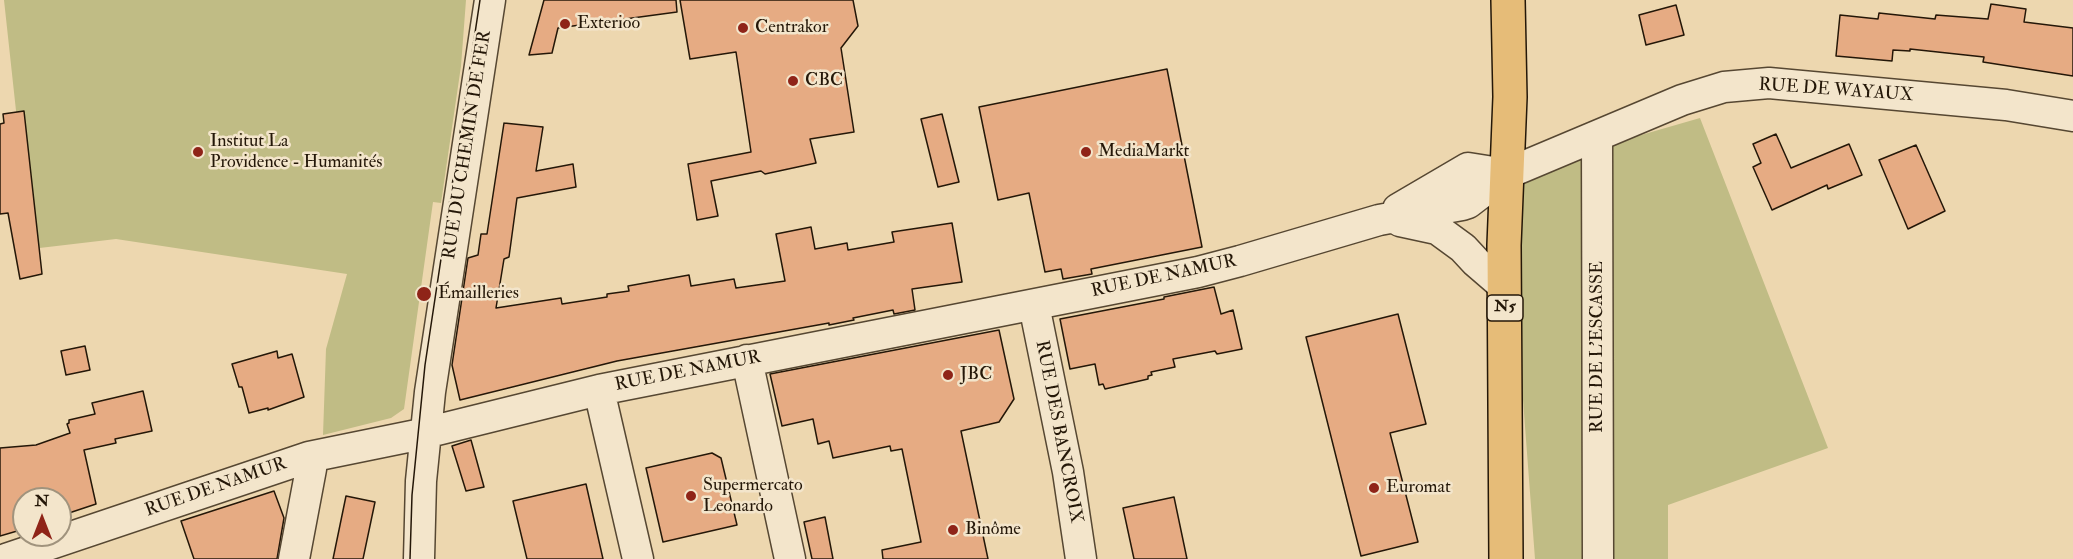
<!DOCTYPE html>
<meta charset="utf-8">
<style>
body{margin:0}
#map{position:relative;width:2073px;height:559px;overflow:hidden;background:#edd7af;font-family:"IM FELL Double Pica",serif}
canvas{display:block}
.north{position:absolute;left:12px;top:487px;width:60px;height:60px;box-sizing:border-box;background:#f3e5cb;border:2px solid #a0937d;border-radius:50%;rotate:0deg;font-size:16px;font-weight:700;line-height:24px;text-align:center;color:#241708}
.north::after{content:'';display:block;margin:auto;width:21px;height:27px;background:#8f2418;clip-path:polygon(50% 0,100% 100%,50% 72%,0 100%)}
</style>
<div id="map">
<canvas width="2073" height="559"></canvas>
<div class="north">N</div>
</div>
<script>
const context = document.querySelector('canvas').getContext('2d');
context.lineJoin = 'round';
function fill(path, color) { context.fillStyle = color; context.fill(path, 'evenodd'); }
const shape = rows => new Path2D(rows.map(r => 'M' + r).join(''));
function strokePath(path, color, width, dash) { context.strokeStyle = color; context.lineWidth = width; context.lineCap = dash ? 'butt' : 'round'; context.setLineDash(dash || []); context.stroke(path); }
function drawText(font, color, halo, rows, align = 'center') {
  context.font = font + ' "IM FELL Double Pica",serif'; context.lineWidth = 5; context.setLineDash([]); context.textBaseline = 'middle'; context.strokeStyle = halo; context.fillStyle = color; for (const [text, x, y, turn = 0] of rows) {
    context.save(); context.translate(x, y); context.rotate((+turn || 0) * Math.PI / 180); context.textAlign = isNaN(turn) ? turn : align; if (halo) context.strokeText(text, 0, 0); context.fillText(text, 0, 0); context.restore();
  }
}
const green = shape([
 [4,0,466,0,461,66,441,203,433,202,404,409,391,418,323,435,326,349,347,274,116,239,31,249],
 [1700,118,1828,448,1668,505,1668,559,1535,559,1506,174]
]);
const building = shape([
 [544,0,676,0,677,12,558,28,552,53,529,55,544,0],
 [680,0,853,0,858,26,841,48,854,132,810,139,816,163,765,174,761,171,711,181,718,216,697,220,688,164,751,152,736,52,690,59,680,0],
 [1991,4,2026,9,2024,22,2073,28,2073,76,1983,62,1984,57,1910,49,1910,51,1893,50,1892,61,1836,56,1840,15,1878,19,1879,13,1935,19,1936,15,1988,19,1991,4],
 [1676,5,1684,35,1646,45,1639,15,1676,5],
 [1167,69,1202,247,1091,269,1092,274,1063,279,1061,269,1045,272,1029,193,998,200,979,107,1167,69],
 [24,111,42,274,20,279,8,213,0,214,0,124,4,123,3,114,24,111],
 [942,114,959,182,938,187,921,119,942,114],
 [504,123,543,127,536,171,573,164,576,187,517,198,509,257,504,259,496,308,561,298,562,304,607,297,607,294,629,291,628,286,689,275,691,286,734,279,736,288,785,281,776,234,811,227,815,249,847,243,848,250,894,242,892,232,952,223,962,282,912,289,915,310,894,314,893,310,853,318,854,320,829,325,829,323,617,361,460,400,452,365,468,258,478,255,481,234,487,234,504,123],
 [1776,134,1791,168,1849,144,1862,175,1828,189,1827,185,1772,210,1753,167,1761,163,1753,144,1776,134],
 [1916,145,1945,211,1908,229,1879,160,1916,145],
 [1214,287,1221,314,1233,310,1242,349,1217,354,1215,351,1173,359,1175,367,1151,372,1152,375,1148,376,1148,379,1105,389,1103,384,1099,385,1095,364,1070,369,1060,319,1164,299,1164,297,1214,287],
 [1398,314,1426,424,1390,433,1418,542,1361,556,1306,337,1398,314],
 [999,330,1014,399,999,422,961,431,988,559,883,559,882,550,921,542,902,449,891,451,890,446,833,458,829,441,818,444,813,419,782,426,770,374,999,330],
 [85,346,90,370,66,375,61,351,85,346],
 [277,351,278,358,292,354,304,397,268,410,268,408,249,413,242,387,239,387,232,364,277,351],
 [143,391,152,431,115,439,116,443,84,450,96,504,60,516,60,499,24,499,24,529,0,536,0,448,36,445,70,433,67,424,69,423,69,420,95,414,92,403,143,391],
 [471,440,484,487,466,491,452,446,471,440],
 [712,453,721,458,737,525,663,542,646,468,712,453],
 [586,484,603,559,527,559,513,501,586,484],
 [274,491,284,518,277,559,194,559,181,521,274,491],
 [346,496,375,502,363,559,333,559,346,496],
 [1174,497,1187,559,1134,559,1123,508,1174,497],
 [825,517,833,559,812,559,804,522,825,517]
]);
const street = shape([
 [1597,136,1598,559],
 [1398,209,1468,168,1506,174],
 [1400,221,1437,229,1463,248,1476,262,1505,287],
 [1034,305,1068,472,1081,559],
 [747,360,790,559],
 [599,390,638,559],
 [6,559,309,457,417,435,599,390,1198,272,1240,261,1379,220,1462,205,1468,203,1506,174,1682,100,1724,87,1769,83,2006,105,2073,116],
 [294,559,311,469,309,457],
 [419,559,421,481,430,392,490,0]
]);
const primary = shape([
 [1506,559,1504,245,1510,97,1508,0]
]);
const tram = shape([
 [410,559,412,495,425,365,480,0]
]);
const markers = [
 [565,24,6,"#8f2418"],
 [743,28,6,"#8f2418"],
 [793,81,6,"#8f2418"],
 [198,152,6,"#8f2418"],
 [1086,152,6,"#8f2418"],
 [424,294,8,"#8f2418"],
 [948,375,6,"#8f2418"],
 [1374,488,6,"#8f2418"],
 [691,496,6,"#8f2418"],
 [953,530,6,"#8f2418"]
];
const shields = [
 [1505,308,36]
];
const shieldNames = [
 ["N5",1505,308]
];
const poiNames = [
 ["Exterioo",577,24],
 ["Centrakor",755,28],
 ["CBC",805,81],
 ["Institut La",210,142],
 ["Providence - Humanités",210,163],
 ["MediaMarkt",1098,152],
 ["Émailleries",438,294],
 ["JBC",960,375],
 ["Supermercato",703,486],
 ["Leonardo",703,507],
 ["Euromat",1386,488],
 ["Binôme",965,530]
];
const streetNames = [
 ["RUE DE WAYAUX",1836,91,4],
 ["RUE DU CHEMIN DE FER",468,145,-81],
 ["RUE DE NAMUR",1164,277,-12],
 ["RUE DE L'ESCASSE",1598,347,-90],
 ["RUE DE NAMUR",688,372,-11],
 ["RUE DES BANCROIX",1058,432,79],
 ["RUE DE NAMUR",216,488,-19]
];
fill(green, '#c0bc85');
fill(building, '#e6ab83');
strokePath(building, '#241708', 1.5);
strokePath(street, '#564732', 33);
strokePath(primary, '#241708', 36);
strokePath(street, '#f3e5cb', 30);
strokePath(primary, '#e6bc78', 33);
strokePath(tram, '#241708', 1.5);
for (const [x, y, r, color] of markers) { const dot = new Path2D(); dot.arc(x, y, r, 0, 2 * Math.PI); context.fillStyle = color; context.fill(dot); strokePath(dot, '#f3e5cb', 2); }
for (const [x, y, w] of shields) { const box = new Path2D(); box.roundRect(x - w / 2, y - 13, w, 26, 4.5); context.fillStyle = '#f3e5cb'; context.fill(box); strokePath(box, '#241708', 1.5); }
drawText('bold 16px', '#241708', null, shieldNames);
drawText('18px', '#241708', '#f3e5cb', poiNames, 'left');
drawText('18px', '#241708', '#f3e5cb', streetNames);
</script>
